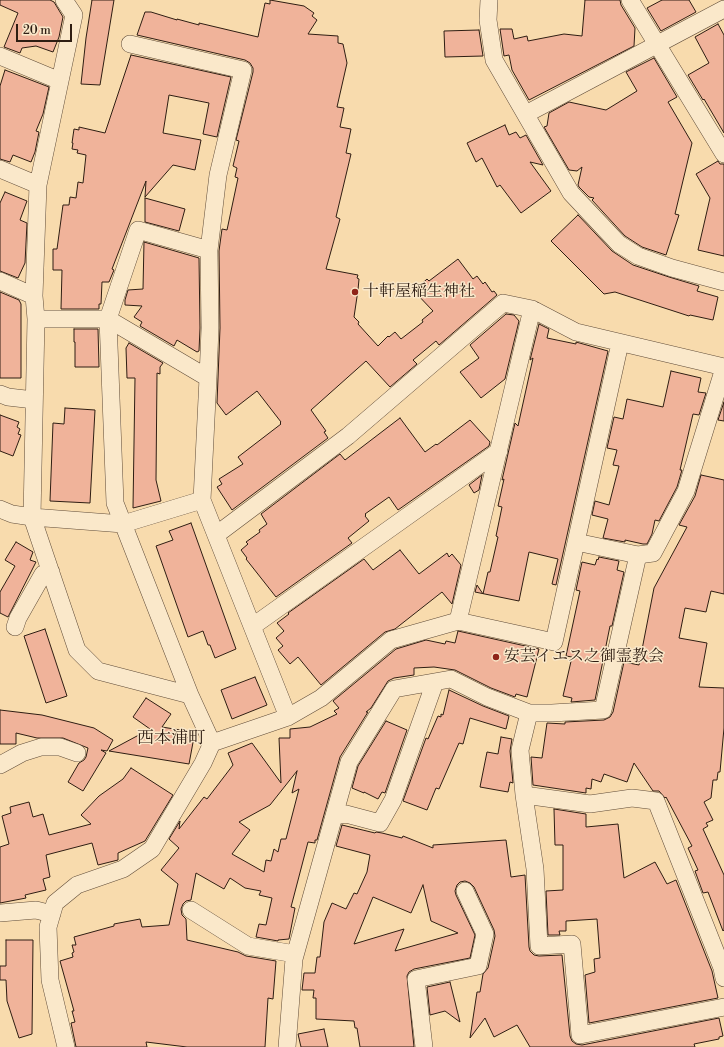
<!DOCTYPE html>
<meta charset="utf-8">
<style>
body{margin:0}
#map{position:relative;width:724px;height:1047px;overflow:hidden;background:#f8dbad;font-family:"Libre Bodoni",serif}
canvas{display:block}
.scale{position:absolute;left:16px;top:24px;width:56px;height:18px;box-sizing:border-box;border:2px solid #2e1d12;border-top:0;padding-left:5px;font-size:12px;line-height:14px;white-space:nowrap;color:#2e1d12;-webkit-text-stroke:3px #fae8ca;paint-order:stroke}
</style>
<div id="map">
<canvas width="724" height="1047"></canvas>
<div class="scale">20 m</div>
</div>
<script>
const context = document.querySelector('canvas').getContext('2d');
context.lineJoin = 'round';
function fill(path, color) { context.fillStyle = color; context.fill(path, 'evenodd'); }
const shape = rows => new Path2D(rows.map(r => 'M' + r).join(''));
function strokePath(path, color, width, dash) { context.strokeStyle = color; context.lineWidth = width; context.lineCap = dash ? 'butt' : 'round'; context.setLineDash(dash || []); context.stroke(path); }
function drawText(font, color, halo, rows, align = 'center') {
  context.font = font + ' "Libre Bodoni","Noto Serif JP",serif'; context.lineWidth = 3; context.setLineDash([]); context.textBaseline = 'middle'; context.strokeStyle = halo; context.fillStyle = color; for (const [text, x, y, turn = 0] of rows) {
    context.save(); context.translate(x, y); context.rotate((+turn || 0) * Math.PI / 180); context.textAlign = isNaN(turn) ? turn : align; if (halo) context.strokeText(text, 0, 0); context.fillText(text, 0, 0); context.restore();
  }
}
const building = shape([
 [0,0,50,0,54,2,63,17,59,37,53,52,36,46,22,48,20,53,4,47,18,13,0,5,0,0],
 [92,0,114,0,100,85,81,84,86,38,92,0],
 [270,0,304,6,314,13,312,16,317,20,308,34,338,36,338,43,343,44,347,63,337,107,344,108,340,127,351,129,346,153,351,154,336,217,340,219,326,269,358,275,357,278,359,279,358,290,354,317,359,322,358,324,378,346,388,336,389,337,395,332,401,339,423,322,422,320,433,311,414,291,427,279,429,281,458,259,473,279,477,276,483,284,485,282,492,292,494,291,497,295,439,345,436,341,413,360,417,364,390,387,366,361,311,410,326,431,324,432,328,438,232,510,217,487,222,484,219,479,243,464,238,457,281,424,280,423,281,422,257,391,226,415,217,403,220,328,219,251,222,229,227,230,238,178,235,177,237,168,233,166,239,141,236,140,253,72,253,68,250,63,245,60,137,35,145,12,151,12,177,20,177,19,199,25,199,23,258,37,265,3,270,4,270,0],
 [585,0,620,0,621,5,635,28,634,46,529,100,512,70,509,55,504,56,500,29,512,29,514,39,527,36,528,41,564,34,582,36,585,0],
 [662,0,689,0,696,12,661,31,647,8,662,0],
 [718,24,724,35,724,133,704,99,703,100,688,75,709,63,695,37,718,24],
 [479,30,483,56,445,57,444,31,479,30],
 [131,55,231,77,217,137,203,134,209,103,169,95,163,133,201,140,195,170,173,165,145,197,146,181,112,269,114,270,109,282,102,282,101,304,99,304,99,309,61,309,62,270,53,270,53,249,57,249,63,205,69,205,70,197,76,198,78,182,83,183,86,155,77,153,78,150,72,149,73,143,72,143,74,129,79,130,79,127,105,133,131,55],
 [654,58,677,97,668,102,692,143,675,214,679,215,666,255,642,247,625,236,592,200,594,198,589,197,579,187,578,185,582,167,577,171,569,170,544,127,547,126,549,113,569,102,606,110,637,91,626,72,654,58],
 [5,70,49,87,43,114,36,131,39,132,35,152,31,162,13,155,10,162,0,159,0,86,5,70],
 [505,125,509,135,516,132,520,138,526,135,543,165,530,162,551,191,521,213,500,185,497,187,482,158,476,162,467,143,505,125],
 [718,161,720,164,724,164,724,256,698,250,710,198,696,174,718,161],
 [5,192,27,201,20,220,27,223,25,263,18,278,0,271,0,203,5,192],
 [145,198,185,209,179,231,145,222,145,198],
 [578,215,612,251,633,265,669,277,699,286,697,291,718,297,713,320,690,315,689,316,615,292,604,294,551,241,578,215],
 [144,242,199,258,200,328,199,351,197,352,177,340,174,346,140,326,142,322,134,317,142,306,125,305,125,300,128,290,143,289,144,242],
 [0,292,19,300,21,304,21,378,0,378,0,292],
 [506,314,514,315,519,321,505,379,481,398,460,372,479,358,470,345,506,314],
 [539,324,549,329,547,338,576,344,576,342,608,351,556,585,552,584,558,559,529,552,519,601,475,592,477,585,483,594,488,572,490,572,498,537,496,536,502,507,498,506,504,479,502,480,515,423,518,426,533,358,530,360,539,324],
 [74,329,98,329,99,367,75,367,75,342,74,342,74,329],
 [129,343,163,363,160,367,160,374,157,373,156,480,161,501,133,508,135,378,127,378,126,348,129,343],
 [671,371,701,378,698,392,706,393,699,415,693,414,680,470,682,470,677,487,659,521,655,520,652,534,647,544,643,544,625,540,625,542,603,538,608,519,592,515,595,501,609,505,619,466,613,465,617,450,607,448,614,417,623,419,627,399,663,407,671,371],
 [724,402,724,421,718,420,724,402],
 [65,408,95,410,90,503,50,501,53,423,64,424,65,408],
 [0,415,19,422,17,427,20,429,18,434,21,435,13,456,0,451,0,415],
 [400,418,425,452,436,444,437,445,470,420,490,442,489,446,398,510,389,497,365,514,366,515,365,516,369,521,348,538,352,543,276,597,246,559,247,558,241,550,248,544,246,542,260,532,259,530,267,524,261,514,340,454,345,460,400,418],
 [482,475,479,490,474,493,469,485,482,475],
 [701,475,724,480,724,594,711,591,706,612,685,608,679,638,707,643,699,687,724,688,724,728,720,772,718,772,717,780,713,780,711,798,704,802,713,820,706,823,708,826,703,829,724,875,724,930,723,931,708,892,703,893,695,871,698,870,688,848,692,846,666,797,665,798,659,791,653,791,634,763,627,782,604,774,601,782,592,779,591,789,586,788,586,793,533,785,531,757,542,758,547,723,565,724,565,722,604,720,610,717,613,712,624,662,639,665,654,588,687,527,679,525,695,496,701,475],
 [191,523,236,649,215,658,210,645,208,645,203,631,188,637,156,546,173,540,169,531,191,523],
 [16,542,33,552,30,560,36,562,8,617,0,613,0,592,15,566,5,560,16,542],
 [400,550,419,574,447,553,449,557,452,554,461,565,452,604,442,592,395,629,385,632,321,685,298,657,290,664,278,650,283,646,276,638,284,631,277,623,289,614,288,613,364,559,373,570,400,550],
 [599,557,619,561,617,570,624,572,612,626,610,626,595,700,571,702,572,698,563,696,572,657,566,656,580,591,576,590,582,562,595,565,597,559,598,560,599,557],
 [45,629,67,696,46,703,24,636,45,629],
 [458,631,539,649,527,697,516,694,515,697,491,688,455,670,434,667,414,668,414,675,394,678,388,681,371,708,366,712,368,712,340,757,317,840,315,840,315,843,308,842,291,907,295,908,289,939,278,940,278,941,256,937,259,924,266,925,272,898,259,895,261,891,245,888,230,878,224,889,196,873,191,900,186,901,183,904,181,909,182,915,186,919,187,940,238,952,246,956,276,961,273,999,268,998,265,1047,187,1047,146,1042,147,1047,76,1047,71,1023,75,1022,72,1011,74,1011,60,961,73,957,72,953,74,952,72,945,76,945,74,937,114,926,114,924,140,919,142,927,169,925,178,884,161,870,179,848,169,839,180,821,179,829,204,797,207,799,233,765,228,753,252,743,281,783,279,738,290,738,290,729,310,727,337,714,334,711,339,708,333,701,396,649,426,640,445,644,446,641,455,643,458,631],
 [297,771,292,793,299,789,286,839,281,839,278,852,274,849,271,861,266,860,264,872,232,854,250,830,239,822,270,805,297,771],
 [255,677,267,705,232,719,221,690,255,677],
 [449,690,483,706,509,716,506,729,470,718,463,744,459,743,439,789,436,788,427,810,403,801,426,738,428,739,438,716,441,717,441,714,443,715,449,690],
 [146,698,171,714,162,727,180,730,182,738,194,737,189,764,109,751,150,729,133,717,146,698],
 [0,710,42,715,94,728,113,740,107,751,101,750,106,753,83,791,68,782,79,763,84,760,86,757,88,748,63,738,37,738,16,733,16,744,0,744,0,710],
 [386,721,407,730,385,793,382,792,378,799,364,792,364,793,352,788,358,766,386,721],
 [501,737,512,739,510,751,513,783,510,782,508,792,480,787,487,752,498,754,501,737],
 [131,768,173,795,145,841,118,853,118,860,98,865,92,843,46,855,50,877,43,879,46,890,25,895,26,898,0,903,0,847,9,844,2,816,11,813,10,807,29,802,33,817,43,814,49,835,91,824,81,815,99,796,123,779,131,768],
 [554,809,586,814,586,827,618,824,624,878,655,862,667,884,676,880,712,971,718,998,589,1023,585,975,595,972,594,959,600,958,597,919,566,921,566,931,559,931,560,935,548,935,546,891,563,890,563,845,555,845,554,809],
 [342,825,375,833,376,832,382,833,402,838,403,836,433,848,433,845,506,840,511,877,525,875,529,947,530,951,534,955,539,956,562,955,570,1036,572,1041,576,1044,582,1045,719,1018,723,1036,719,1037,719,1039,694,1044,695,1047,530,1047,517,1025,494,1037,485,1018,470,1038,477,992,480,992,483,974,488,968,495,936,494,930,474,887,470,883,465,881,460,882,457,885,455,891,456,895,475,935,470,958,414,969,409,972,407,976,414,1047,360,1047,357,1028,355,1028,354,1021,316,1019,316,998,313,998,314,990,302,990,304,973,315,973,317,957,320,957,324,922,332,903,346,909,354,893,357,894,367,872,370,855,336,846,342,825],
 [423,885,431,921,458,933,395,951,404,929,354,944,373,897,411,913,423,885],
 [6,940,33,940,32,1034,19,1038,7,1001,6,980,0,980,0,966,6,966,6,940],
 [450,982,460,1022,445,1011,430,1015,427,987,450,982],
 [324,1029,328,1047,301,1047,298,1034,324,1029]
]);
const street = shape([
 [64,0,74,15,38,185,34,296,36,319,32,517,77,650,98,671,190,695,212,743,203,763,152,849,123,869,77,885,55,903,48,927,50,980,66,1047],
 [489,0,488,20,494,60,571,193,619,244,638,256,672,268,724,282],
 [630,0,724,154],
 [130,44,243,70,218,175,209,250,210,328,208,378],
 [0,56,60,81],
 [526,114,724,9],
 [0,169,38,185],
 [0,281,34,296],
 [36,319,108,319,208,378,202,500,288,717],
 [0,394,8,397,34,400],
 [0,509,12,514,32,517,123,524,202,500],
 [216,535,348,436,503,303,532,309,576,332,724,367],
 [576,542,638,555,653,553,686,491,724,368],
 [458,621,532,309],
 [253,626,499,451],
 [15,627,18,618,43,574,51,572],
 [190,695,115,503,108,319,138,230,209,250],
 [529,713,520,750,524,795,535,869,539,946,572,944,580,1035,724,1007],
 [212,743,288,717,321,698,391,640,458,621,554,642,620,343],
 [0,765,22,753,41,747,60,747,77,753],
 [524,795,590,804,632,798,656,801,722,968,724,978],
 [334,816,346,814,380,823,393,800,435,682],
 [191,910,248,946,295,954],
 [0,913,36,910,52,914],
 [287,1047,294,959,349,762,394,689,451,679,487,697,529,713,552,713,603,710,638,555],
 [424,1047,416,979,478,966,485,934,465,891]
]);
const markers = [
 [355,292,4,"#8f2418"],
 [496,657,4,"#8f2418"]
];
const poiNames = [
 ["十軒屋稲生神社",363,292],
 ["安芸イエス之御霊教会",504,657]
];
const neighbourhoodNames = [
 ["西本浦町",171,739]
];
fill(building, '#f0b39a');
strokePath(building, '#2e1d12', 1);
strokePath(street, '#604c39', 18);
strokePath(street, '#fae8ca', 17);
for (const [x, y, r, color] of markers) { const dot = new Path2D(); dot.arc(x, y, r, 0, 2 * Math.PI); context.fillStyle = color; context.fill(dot); strokePath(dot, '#fae8ca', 1.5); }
drawText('16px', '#2e1d12', '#fae8ca', poiNames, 'left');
drawText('17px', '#2e1d12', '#fae8ca', neighbourhoodNames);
</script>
